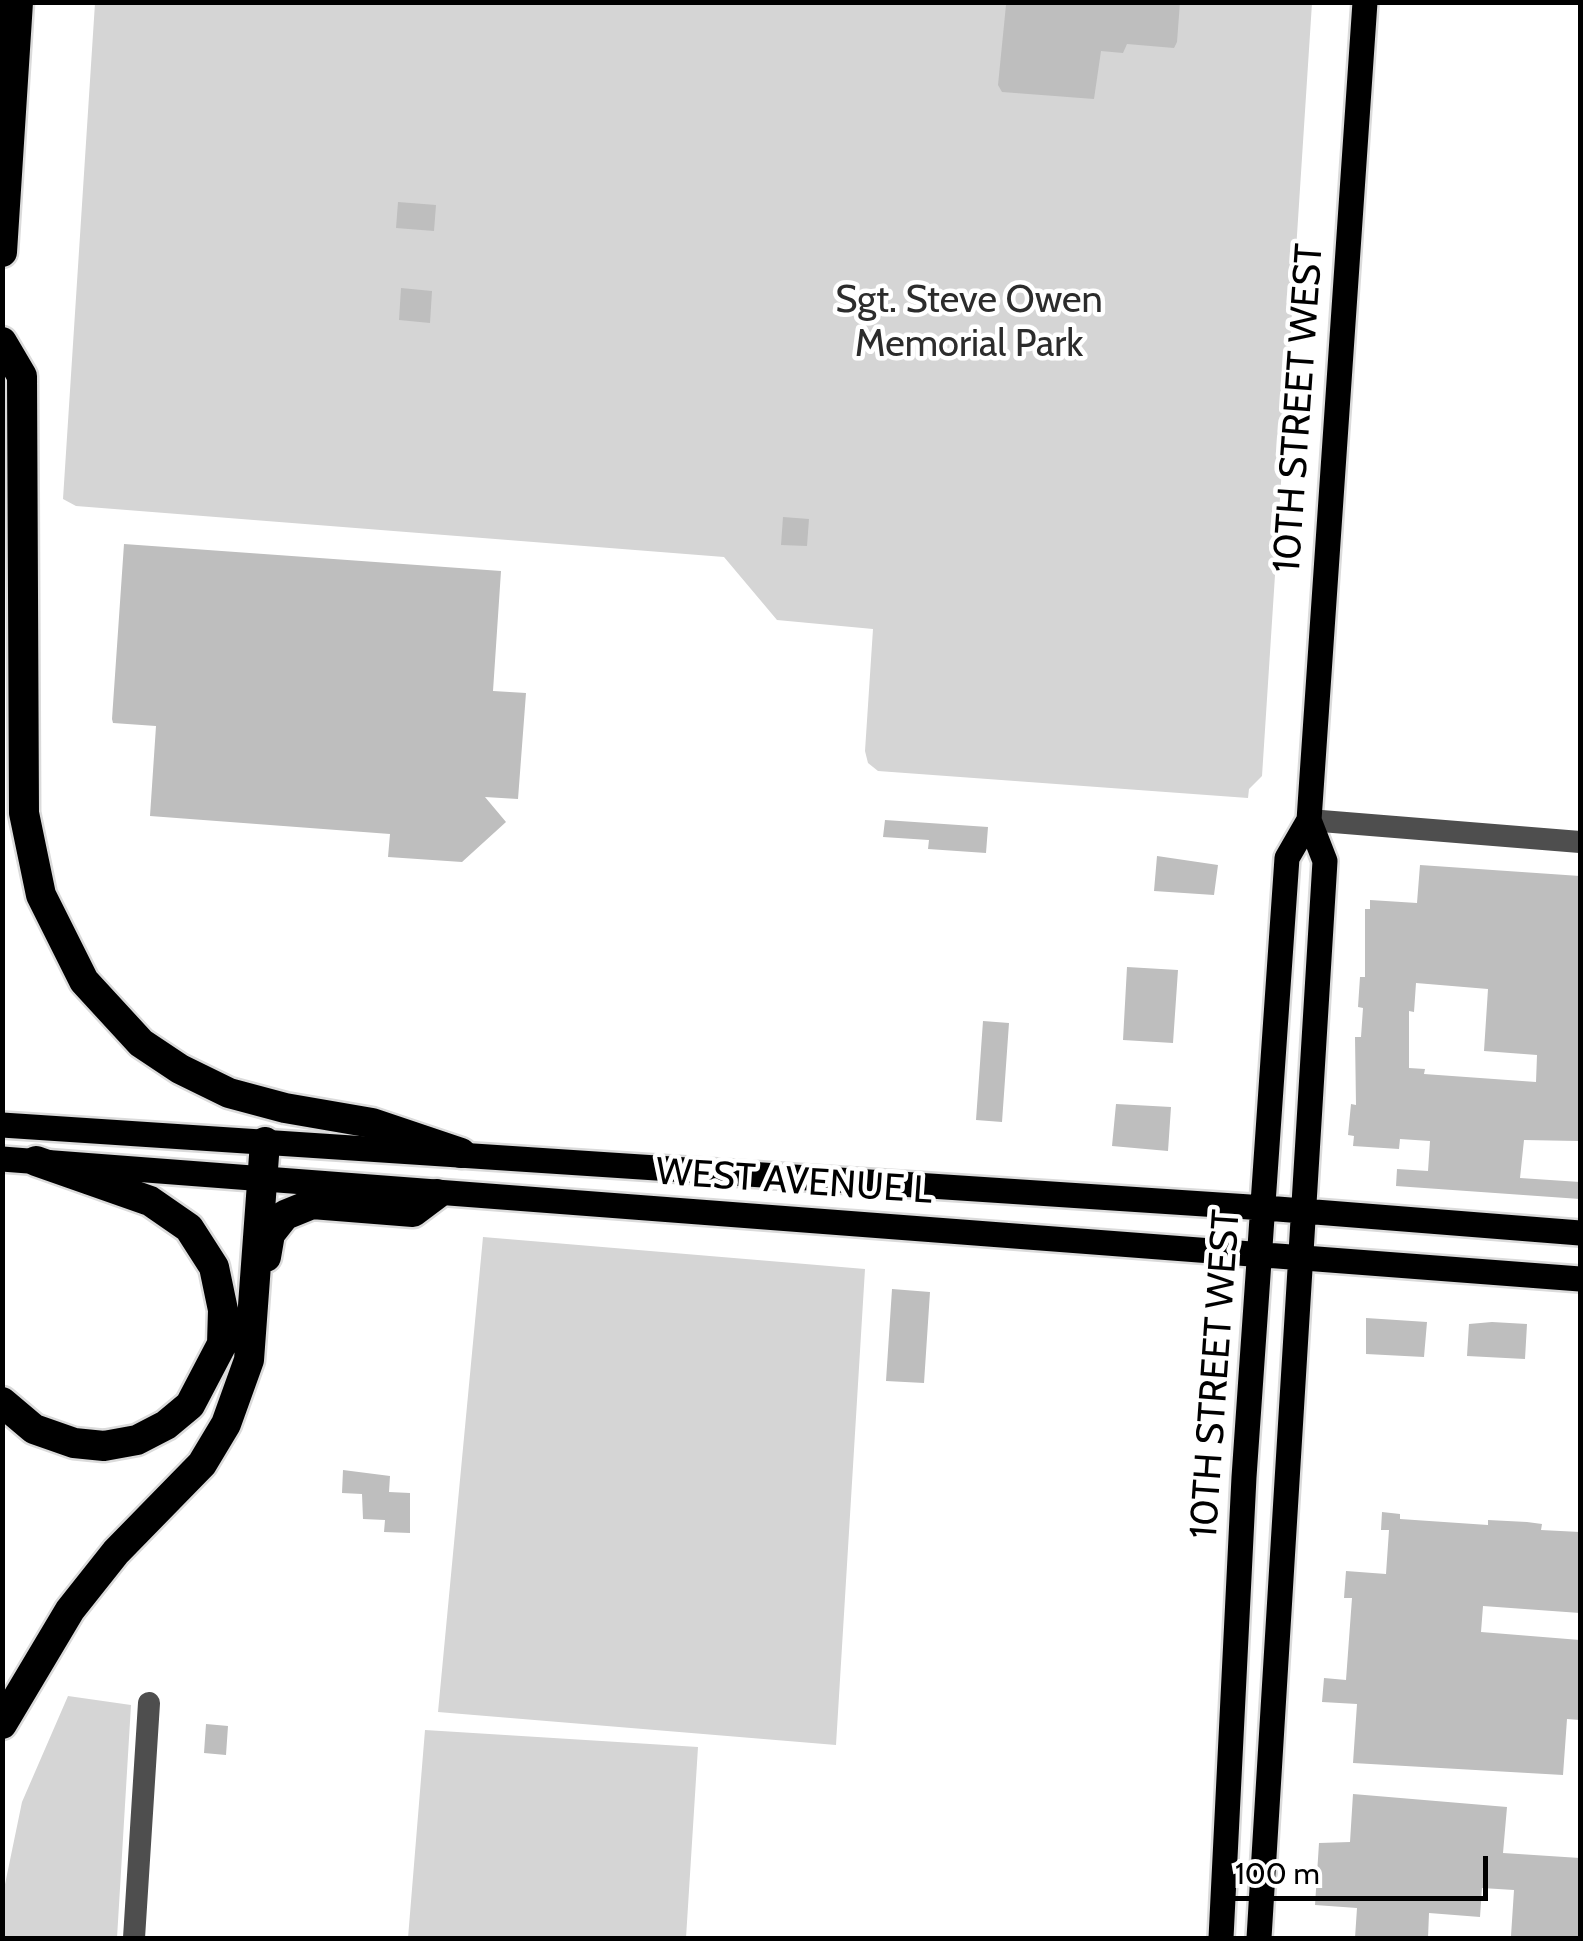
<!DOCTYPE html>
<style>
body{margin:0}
#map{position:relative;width:1583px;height:1941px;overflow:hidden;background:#fff;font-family:Cabin,sans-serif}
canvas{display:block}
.frame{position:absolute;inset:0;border:5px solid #000;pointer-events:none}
.scale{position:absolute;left:1218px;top:1856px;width:270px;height:45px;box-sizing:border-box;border:5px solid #000;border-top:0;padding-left:12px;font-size:30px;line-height:35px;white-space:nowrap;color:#000;-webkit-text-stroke:8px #fff;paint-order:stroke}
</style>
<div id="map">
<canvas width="1583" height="1941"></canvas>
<div class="frame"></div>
<div class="scale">100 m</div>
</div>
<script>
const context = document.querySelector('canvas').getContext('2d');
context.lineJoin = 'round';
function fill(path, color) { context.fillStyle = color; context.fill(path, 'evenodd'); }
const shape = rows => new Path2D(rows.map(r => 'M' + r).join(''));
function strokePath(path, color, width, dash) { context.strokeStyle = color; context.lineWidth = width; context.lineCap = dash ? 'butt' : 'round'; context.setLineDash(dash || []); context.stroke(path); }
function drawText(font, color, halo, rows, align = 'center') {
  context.font = font + ' Cabin,sans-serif'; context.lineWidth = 9; context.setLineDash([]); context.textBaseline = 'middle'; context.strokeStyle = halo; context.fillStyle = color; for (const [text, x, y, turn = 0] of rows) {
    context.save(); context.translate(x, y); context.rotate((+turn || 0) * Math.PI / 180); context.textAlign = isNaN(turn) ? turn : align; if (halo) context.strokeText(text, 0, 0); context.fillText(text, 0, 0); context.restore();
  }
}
const green = shape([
 [95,3,1312,3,1262,776,1249,789,1248,798,878,771,868,763,865,751,873,629,777,620,724,557,76,506,63,499],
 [483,1237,865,1269,836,1745,438,1712],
 [68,1696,131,1705,117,1938,3,1938,3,1894,22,1802],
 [425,1730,698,1747,686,1938,408,1938]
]);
const building = shape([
 [1015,2,1180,2,1177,42,1174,48,1127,44,1123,53,1101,51,1094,99,1002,92,998,85,1006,5],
 [398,202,436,205,434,231,396,228],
 [401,288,432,291,430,323,399,320],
 [783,517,809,519,807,546,781,545],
 [124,544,501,571,493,691,526,693,518,799,485,797,506,822,462,862,388,857,390,834,150,816,156,726,113,723,112,719],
 [885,820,988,827,986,853,928,849,929,840,883,837],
 [1157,856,1218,865,1214,895,1154,891],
 [1420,865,1580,876,1578,1141,1524,1140,1520,1178,1580,1182,1580,1199,1396,1186,1397,1169,1428,1171,1430,1141,1400,1139,1399,1149,1353,1146,1354,1136,1348,1135,1351,1104,1356,1105,1355,1037,1361,1037,1363,1008,1358,1007,1360,977,1365,977,1365,909,1370,909,1370,900,1417,903],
 [1416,983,1488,989,1484,1051,1537,1055,1536,1082,1424,1074,1425,1069,1409,1068,1409,1011,1414,1012],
 [1127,967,1178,970,1173,1043,1123,1040],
 [983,1021,1009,1023,1002,1122,976,1120],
 [1116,1104,1171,1107,1168,1151,1112,1146],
 [892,1289,930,1292,924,1383,886,1381],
 [1366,1318,1427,1322,1424,1357,1366,1354],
 [1492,1322,1527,1324,1525,1359,1467,1356,1469,1324],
 [343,1470,390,1476,389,1492,410,1493,410,1533,384,1532,385,1520,363,1519,362,1494,342,1493],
 [1382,1512,1400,1514,1400,1519,1488,1525,1488,1520,1527,1522,1542,1524,1541,1530,1580,1532,1580,1613,1483,1606,1481,1632,1580,1640,1580,1720,1567,1719,1563,1775,1353,1763,1357,1704,1322,1702,1324,1678,1346,1680,1352,1598,1344,1598,1346,1571,1386,1574,1389,1530,1381,1530],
 [206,1724,228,1726,226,1755,204,1753],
 [1353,1794,1507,1807,1503,1853,1580,1858,1580,1938,1511,1936,1514,1890,1482,1888,1480,1917,1429,1913,1428,1938,1355,1938,1357,1908,1315,1905,1319,1843,1350,1842]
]);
const minor = shape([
 [1309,820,1580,842],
 [134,1938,149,1703]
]);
const major = shape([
 [2,1125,1265,1208,1580,1233],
 [2,1159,1580,1279],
 [1221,1938,1244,1477,1287,858,1309,820],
 [1259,1938,1325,861,1309,820,1365,2]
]);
const highway = shape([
 [2,252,18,2],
 [2,342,22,376,24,813,41,895,84,981,141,1043,180,1069,229,1093,285,1108,372,1123,461,1153],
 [266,1257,270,1234,285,1215,312,1204,413,1212,437,1194],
 [2,1402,34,1429,74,1443,104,1446,137,1440,166,1425,190,1405,222,1344,223,1310,214,1267,189,1228,150,1201,36,1161],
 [2,1724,70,1610,116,1552,202,1464,226,1424,249,1360,265,1142]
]);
const parkNames = [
 ["Sgt. Steve Owen",969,301],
 ["Memorial Park",969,345]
];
const streetNames = [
 ["10TH STREET WEST",1299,408,-86],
 ["WEST AVENUE L",794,1182,4],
 ["10TH STREET WEST",1216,1374,-86]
];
fill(green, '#d5d5d5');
fill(building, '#bebebe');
strokePath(major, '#dbdbdb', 30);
strokePath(highway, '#dbdbdb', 35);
strokePath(minor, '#4e4e4e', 22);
strokePath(major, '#000', 25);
strokePath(highway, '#000', 30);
drawText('38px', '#2c2c2c', '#fff', parkNames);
drawText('38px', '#000', '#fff', streetNames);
</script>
